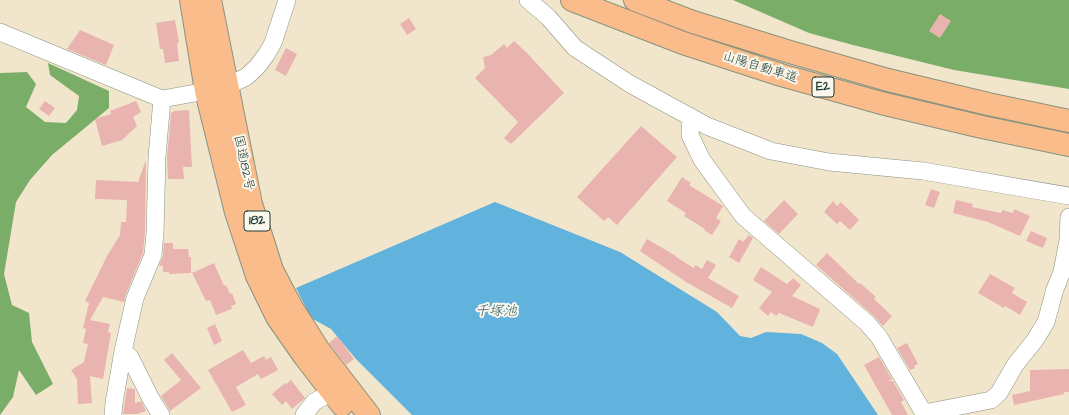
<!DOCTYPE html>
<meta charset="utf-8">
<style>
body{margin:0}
canvas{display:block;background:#f1e6cb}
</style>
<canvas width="1069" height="415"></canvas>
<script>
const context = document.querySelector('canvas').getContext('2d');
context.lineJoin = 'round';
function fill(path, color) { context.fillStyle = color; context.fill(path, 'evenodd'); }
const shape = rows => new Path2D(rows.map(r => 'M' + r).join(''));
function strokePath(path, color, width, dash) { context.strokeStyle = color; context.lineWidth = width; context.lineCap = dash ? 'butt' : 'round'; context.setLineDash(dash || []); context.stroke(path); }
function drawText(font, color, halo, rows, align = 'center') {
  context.font = font + ' "Architects Daughter","Klee One",sans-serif'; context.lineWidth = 4; context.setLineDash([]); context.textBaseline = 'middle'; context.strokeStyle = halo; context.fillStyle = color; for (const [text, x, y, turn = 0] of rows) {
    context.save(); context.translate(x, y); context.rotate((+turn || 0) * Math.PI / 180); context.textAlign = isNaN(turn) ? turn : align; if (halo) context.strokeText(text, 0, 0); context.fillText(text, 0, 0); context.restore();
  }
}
const forest = shape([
 [733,0,1069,0,1069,89,954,70,853,45,809,33],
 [48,63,109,91,109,108,52,155,30,180,16,202,4,274,12,305,29,313,32,342,53,384,36,395,19,370,13,397,0,415,0,73,27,72,36,84,26,107,45,122,66,123,77,110,79,96,50,75]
]);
const water = shape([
 [495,202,620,252,717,312,740,336,751,338,766,332,801,334,822,343,837,354,878,415,412,415,356,359,331,329,311,318,296,288]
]);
const building = shape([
 [940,14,951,21,940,38,929,31],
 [409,18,416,29,407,35,400,24],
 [175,20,179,42,177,43,179,61,165,63,163,49,160,49,156,23],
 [80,30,114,45,106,65,67,49],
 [514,41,527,53,564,93,511,144,504,138,518,122,475,78,485,68,483,57,491,55,504,44,507,48],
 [286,48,297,54,286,76,275,70],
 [45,101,55,108,49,116,39,109],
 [136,101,141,112,133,117,137,126,122,140,102,146,95,119,111,114,110,111],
 [189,110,192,167,183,167,184,179,168,179,167,158,171,113,174,111],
 [641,126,677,157,617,225,608,217,604,221,577,197],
 [146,160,145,232,143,253,126,294,124,302,103,297,90,320,110,324,108,332,111,333,103,379,90,376,92,403,78,404,77,379,71,370,84,362,88,344,83,343,86,329,83,328,89,303,85,301,107,256,120,235,121,222,126,222,127,200,95,199,96,180,138,182],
 [682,177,691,183,689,185,723,206,716,218,721,221,712,235,704,230,705,229,684,216,686,213,667,201],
 [931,189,940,192,934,208,925,205],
 [784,200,798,214,779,234,764,221],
 [956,200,973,204,972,207,1001,213,1002,210,1013,213,1014,209,1030,216,1020,236,988,222,953,213],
 [833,201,837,206,841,202,859,220,850,230,840,221,837,224,824,212],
 [1031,231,1047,238,1043,248,1026,241],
 [749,235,753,238,739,263,729,257,739,239,743,242],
 [647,239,676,256,676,257,694,268,695,265,702,269,707,260,716,265,708,278,739,296,732,308,686,282,640,251],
 [164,243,173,243,173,249,188,249,189,257,191,257,191,273,169,274,169,272,163,272,163,266,159,266,163,256],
 [827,253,859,284,860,283,876,297,874,299,892,316,883,326,874,316,816,265],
 [214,263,224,286,226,285,230,294,232,293,236,304,231,306,232,309,216,315,210,300,206,301,192,273],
 [761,267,787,284,793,278,801,285,792,296,820,309,813,327,779,313,776,316,771,312,768,316,759,308,772,292,753,280],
 [990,274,1015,288,1012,293,1027,302,1020,315,1005,306,1004,308,978,293],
 [215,324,222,341,214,345,207,328],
 [337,336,354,359,346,365,329,343],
 [907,343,918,364,914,366,915,368,910,370,897,348],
 [243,350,251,363,264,356,266,360,271,357,278,370,261,379,258,374,236,387,246,405,232,412,208,370],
 [172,353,201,388,170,411,161,396,181,380,164,360],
 [879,357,892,379,888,381,893,381,904,400,901,402,908,415,892,415,864,365],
 [1069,369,1069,392,1064,392,1064,394,1014,405,1012,395,1030,391,1030,370],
 [291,380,305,398,292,409,286,401,282,405,272,394,285,383,286,384],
 [127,388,135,389,135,403,141,401,146,411,137,414,123,414]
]);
const minor = shape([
 [528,0,548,17,575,48,630,84,707,126,771,151,829,162,923,171,1069,196],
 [0,32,162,99,206,91,227,86,246,77,257,67,266,55,273,43,287,0],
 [691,117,690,135,702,160,743,216,867,323,879,337,886,349,925,415],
 [123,351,130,357,151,399,161,415],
 [924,413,991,400,999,393,1015,365,1035,340,1046,322,1055,289,1062,272,1068,240,1069,217],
 [113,415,114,403,123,351,135,298,153,255,155,233,157,157,162,99],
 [304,415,314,402,332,392]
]);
const highway = shape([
 [191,0,206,91,236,212,257,276,277,317,305,357,342,405],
 [210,0,251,204,272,270,292,308,318,349,369,415],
 [572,0,683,43,781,75,881,103,982,127,1069,145],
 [635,0,693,22,790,52,888,80,988,104,1069,121]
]);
const shields = [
 [823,87,22],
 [257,221,26]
];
const shieldNames = [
 ["E2",823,87],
 ["182",257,221]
];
const streetNames = [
 ["山陽自動車道",760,68,17],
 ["国道182号",243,163,78]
];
const waterNames = [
 ["千塚池",496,312]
];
fill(forest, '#7aad68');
fill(water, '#61b2dc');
fill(building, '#e9b3b0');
strokePath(minor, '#889280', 18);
strokePath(highway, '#889280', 24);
strokePath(minor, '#fff', 17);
strokePath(highway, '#f9bc8a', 22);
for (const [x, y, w] of shields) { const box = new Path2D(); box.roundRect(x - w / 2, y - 10, w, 20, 3); context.fillStyle = '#fbf7ec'; context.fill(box); strokePath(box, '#1f3d34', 1); }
drawText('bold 12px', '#1f3d34', null, shieldNames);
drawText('13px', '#1f3d34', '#fbf7ec', streetNames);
drawText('italic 14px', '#336066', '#fbf7ec', waterNames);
</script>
